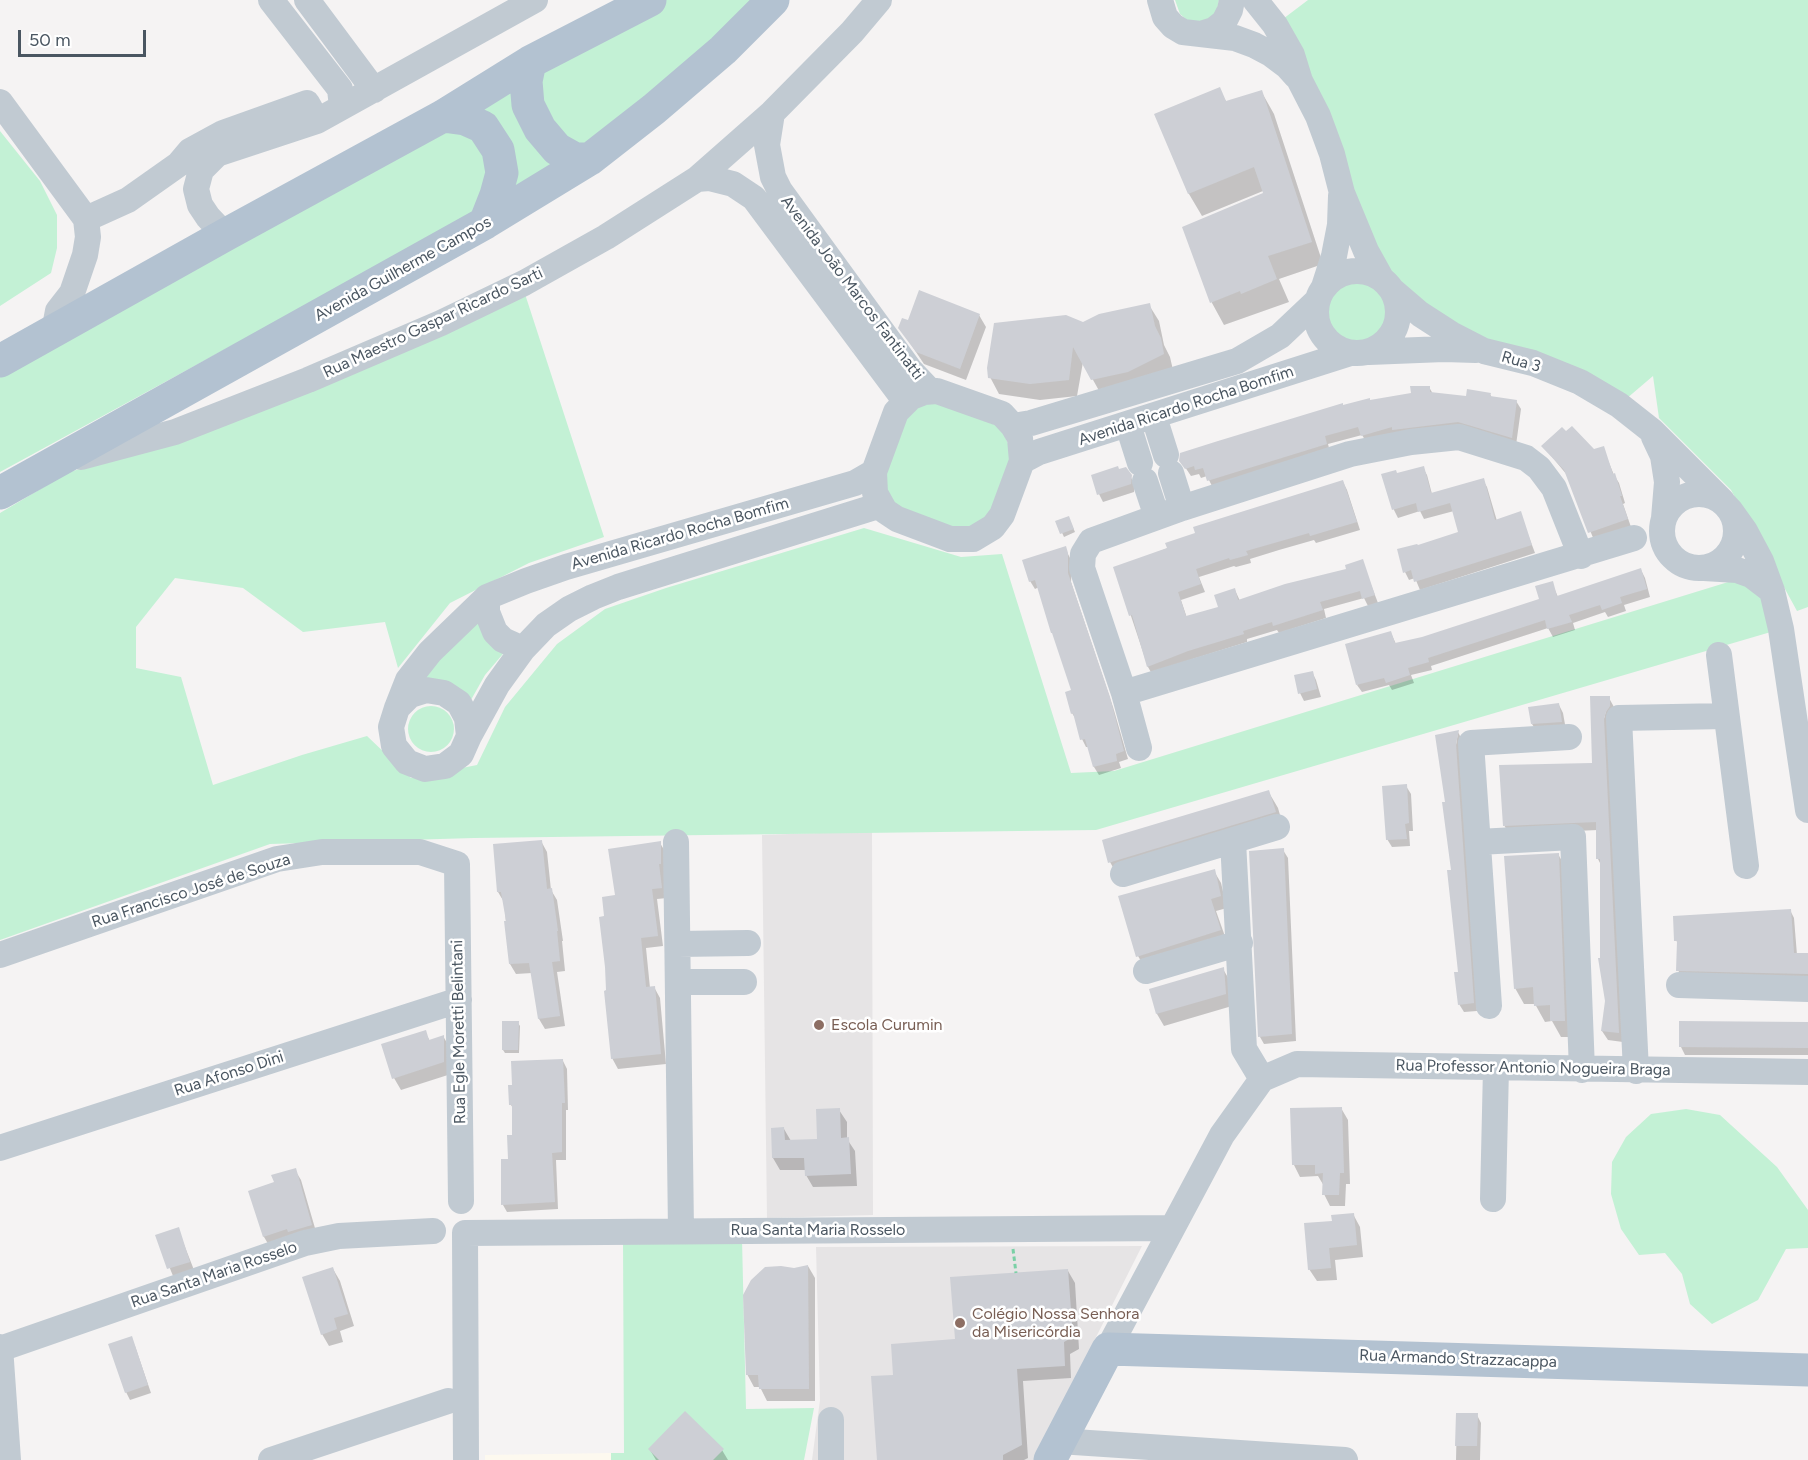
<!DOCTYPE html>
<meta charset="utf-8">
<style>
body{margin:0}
#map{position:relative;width:1808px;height:1460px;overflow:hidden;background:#f5f3f3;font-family:Figtree,sans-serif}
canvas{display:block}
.scale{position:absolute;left:18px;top:30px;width:128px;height:27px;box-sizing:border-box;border:3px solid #4a5661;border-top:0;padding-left:8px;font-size:18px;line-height:21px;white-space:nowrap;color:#4a5661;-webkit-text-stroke:4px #fff;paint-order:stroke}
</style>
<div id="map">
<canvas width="1808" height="1460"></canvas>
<div class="scale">50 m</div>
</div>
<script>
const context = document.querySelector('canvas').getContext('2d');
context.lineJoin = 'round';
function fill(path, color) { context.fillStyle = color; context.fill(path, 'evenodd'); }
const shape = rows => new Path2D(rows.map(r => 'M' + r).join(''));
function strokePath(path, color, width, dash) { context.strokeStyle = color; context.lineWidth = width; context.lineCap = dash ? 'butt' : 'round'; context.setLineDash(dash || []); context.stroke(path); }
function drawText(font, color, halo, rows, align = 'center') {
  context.font = font + ' Figtree,sans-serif'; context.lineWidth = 5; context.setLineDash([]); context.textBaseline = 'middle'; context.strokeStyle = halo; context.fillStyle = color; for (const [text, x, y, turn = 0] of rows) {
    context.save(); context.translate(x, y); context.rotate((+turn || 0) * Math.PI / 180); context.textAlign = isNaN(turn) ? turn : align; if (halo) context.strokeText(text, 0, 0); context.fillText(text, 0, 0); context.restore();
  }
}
const commercial = shape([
 [611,1453,611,1460,485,1460,485,1455]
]);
const education = shape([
 [872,831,873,1215,767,1218,762,835],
 [1142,1246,1034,1460,812,1460,820,1400,816,1247]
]);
const green = shape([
 [660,0,766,0,584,154,544,125,537,63],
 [1175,0,1219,0,1217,10,1212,17,1204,21,1195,22,1187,20,1180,14],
 [1308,0,1808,0,1808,607,1797,611,1731,490,1659,418,1653,376,1619,405,1533,363,1392,290,1275,25],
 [521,72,571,164,496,211,508,173,460,112],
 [440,128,468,131,488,152,489,183,475,213,0,472,0,375],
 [0,131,40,181,57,215,57,248,51,273,0,306],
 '1324 312a34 34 0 1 1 68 0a34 34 0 1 1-68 0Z',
 [525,294,604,537,529,563,450,603,398,668,385,622,303,632,243,588,175,578,136,627,136,668,181,677,213,785,302,755,367,736,411,778,477,765,505,707,557,644,605,609,666,588,864,528,961,557,1002,554,1071,773,1114,771,1751,575,1781,629,1096,830,474,838,270,844,0,940,0,513,69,472,177,442],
 [931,401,1001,427,1012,453,993,510,981,524,958,530,901,510,889,499,884,474,905,417,912,409],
 [479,615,508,648,485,675,467,707,422,679],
 '408 729a23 23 0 1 1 46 0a23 23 0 1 1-46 0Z',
 [1686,1109,1720,1115,1777,1167,1808,1210,1808,1248,1786,1249,1758,1300,1712,1324,1690,1304,1682,1274,1665,1253,1639,1255,1621,1229,1611,1194,1612,1162,1626,1137,1651,1114],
 [742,1239,746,1409,814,1408,804,1460,611,1460,611,1453,624,1453,623,1241]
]);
const shadow = shape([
 [1219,89,1227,103,1261,91,1274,114,1323,264,1279,279,1289,302,1224,325,1212,303,1184,228,1265,194,1263,191,1202,216,1189,194,1156,115],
 [1149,305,1159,321,1164,345,1170,357,1173,370,1102,396,1083,362,1077,396,1040,400,999,394,990,377],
 [979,315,986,327,966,380,924,364,900,328,908,322],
 [1429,387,1433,394,1467,397,1490,394,1492,398,1516,401,1521,409,1516,445,1367,443,1362,435,1328,444,1330,452,1213,488,1207,476,1201,478,1199,474,1191,476,1181,461,1370,402,1412,394],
 [1543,446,1594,451,1603,448,1614,475,1619,483,1625,503,1623,504,1631,527,1594,540,1567,475],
 [1423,468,1427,475,1432,494,1483,480,1487,487,1497,521,1520,513,1535,553,1420,590,1415,578,1409,580,1405,572,1417,547,1460,533,1454,511,1424,519,1420,511,1398,518,1394,510,1383,475,1397,475],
 [1119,471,1130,476,1135,484,1134,492,1103,502,1099,494],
 [1343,482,1347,490,1360,530,1316,543,1314,540,1279,550,1250,559,1251,563,1236,567,1234,566,1199,577,1205,592,1181,600,1187,618,1220,608,1235,590,1240,601,1348,570,1362,561,1378,603,1368,606,1364,598,1324,609,1326,618,1279,633,1277,630,1247,639,1247,642,1193,659,1152,674,1148,667,1115,568],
 [1070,521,1075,532,1064,537,1057,522],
 [1065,548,1072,562,1071,582,1113,707,1128,759,1119,762,1121,768,1099,775,1094,767,1089,747,1086,747,1082,739,1077,721,1072,713,1066,693,1073,691,1039,587,1035,589,1030,581],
 [1641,570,1645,578,1650,597,1624,605,1626,611,1608,617,1605,612,1573,623,1575,630,1553,637,1548,628,1431,666,1432,670,1411,675,1414,683,1392,690,1389,685,1362,692,1357,685,1391,633,1396,644,1422,638,1541,600,1552,583,1558,597],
 [1312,672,1316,680,1321,697,1304,701,1300,693],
 [1609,698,1614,707,1623,1042,1608,1040,1602,1031,1606,1001,1602,959,1601,865,1598,859,1598,830,1509,834,1504,825,1593,764],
 [1559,705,1563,713,1566,730,1537,732,1532,724],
 [1458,732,1462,740,1460,753,1477,1011,1464,1012,1459,1004,1459,973,1447,803],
 [1406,786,1411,794,1413,831,1409,831,1410,846,1392,847,1387,839],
 [1268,791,1278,808,1284,829,1119,878,1110,862],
 [541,841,547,852,551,890,557,900,563,941,562,941,565,971,557,972,565,1026,545,1029,539,1019,532,973,516,974,510,964,504,902,498,892],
 [660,843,666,853,667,898,657,899,663,946,646,948,650,988,654,987,660,998,666,1064,618,1069,612,1058,606,918,616,896],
 [1283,850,1288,858,1296,1041,1264,1044,1260,1037],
 [1558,854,1567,870,1573,1037,1561,1037,1552,1021,1545,1022,1535,1004,1524,1004,1515,988],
 [1214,871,1221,883,1227,908,1216,911,1227,942,1145,968,1138,956],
 [1790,910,1794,918,1797,955,1808,955,1808,981,1682,978,1678,970,1678,944,1676,940],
 [1223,969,1230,981,1232,1006,1164,1026,1157,1014,1151,990],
 [518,1023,520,1026,519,1053,505,1053,503,1050],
 [1808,1023,1808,1055,1685,1055,1681,1047],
 [425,1032,430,1041,443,1036,450,1048,451,1074,401,1090,394,1078],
 [563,1061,567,1069,568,1110,566,1110,566,1160,556,1160,558,1209,507,1212,503,1205,513,1136,514,1110,511,1105],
 [1341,1108,1348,1120,1350,1184,1346,1184,1345,1206,1330,1206,1324,1194,1324,1186,1318,1176,1300,1177,1294,1165],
 [839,1110,847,1122,847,1139,855,1151,857,1186,813,1187,806,1175,806,1170,780,1170,773,1158,772,1129,784,1129,791,1141,819,1140],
 [295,1170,301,1180,317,1235,270,1247,264,1237,250,1192,275,1183],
 [1353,1214,1360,1227,1363,1257,1335,1260,1337,1280,1317,1281,1309,1269,1334,1222],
 [178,1229,194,1270,173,1276,157,1236],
 [808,1266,815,1278,815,1401,767,1401,760,1387,754,1387,747,1374,794,1270],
 [333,1269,340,1281,354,1326,340,1331,343,1342,329,1346,322,1334],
 [1068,1271,1075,1283,1079,1349,1070,1354,1071,1378,1023,1381,1028,1458,1024,1460,878,1460,895,1376,956,1341],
 [131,1338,135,1346,151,1393,130,1400,126,1392],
 [1457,1415,1477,1415,1481,1423,1480,1460,1456,1460],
 [650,1450,722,1450,728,1460,656,1460]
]);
const building = shape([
 [1220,87,1226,101,1262,90,1312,242,1268,256,1277,279,1241,294,1240,291,1210,303,1182,227,1263,193,1254,167,1188,194,1154,114],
 [919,290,980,314,960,369,916,352,898,328,902,318,908,320],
 [1150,303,1155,326,1161,338,1164,354,1128,372,1091,380,1073,347,1069,380,1030,384,988,378,987,368,994,323,1066,315,1083,322,1099,314],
 [1410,386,1430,386,1430,392,1466,396,1467,389,1491,393,1490,396,1517,400,1512,438,1458,422,1392,430,1392,427,1361,436,1358,427,1325,436,1327,444,1207,481,1203,468,1195,470,1194,466,1185,469,1179,461,1180,453,1218,441,1343,403,1343,405,1370,398,1370,400,1411,393],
 [1572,426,1594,449,1604,446,1613,474,1615,473,1622,496,1620,496,1628,519,1588,533,1564,470,1541,446,1562,427,1566,431],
 [1118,466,1119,469,1126,467,1132,475,1131,484,1097,495,1091,475],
 [1424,466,1431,493,1484,478,1495,520,1521,511,1532,545,1414,582,1411,570,1403,573,1397,549,1417,544,1418,545,1458,532,1450,503,1418,512,1416,503,1392,510,1381,474,1396,470,1397,473],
 [1343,480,1357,522,1310,536,1309,533,1246,551,1248,555,1230,560,1229,558,1196,569,1201,584,1178,592,1186,616,1218,607,1214,595,1235,588,1238,600,1285,584,1346,569,1345,565,1363,559,1375,595,1362,599,1360,591,1320,602,1323,610,1273,626,1272,622,1243,631,1244,634,1188,651,1147,667,1132,615,1129,616,1113,567,1167,548,1165,543,1195,533,1193,527],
 [1069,516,1074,529,1060,534,1055,521],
 [1066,546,1068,553,1068,573,1110,697,1124,751,1116,754,1117,761,1093,767,1085,739,1080,740,1073,713,1071,714,1065,692,1071,690,1052,633,1051,633,1035,580,1029,582,1022,560],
 [1641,568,1647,589,1620,597,1622,603,1602,610,1600,605,1569,615,1572,622,1547,629,1545,620,1428,658,1429,662,1408,668,1410,675,1386,683,1384,678,1356,685,1345,644,1391,631,1395,643,1422,637,1539,599,1535,586,1553,581,1557,596],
 [1313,671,1317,689,1298,694,1294,675],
 [1590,696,1610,696,1610,706,1606,712,1604,719,1619,1033,1601,1031,1605,1001,1598,958,1600,958,1600,859,1596,859,1596,822,1503,826,1499,765,1592,763],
 [1559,703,1562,722,1531,724,1528,707],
 [1459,730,1456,744,1474,1003,1458,1005,1454,972,1458,972,1447,870,1451,870,1442,802,1445,802,1435,735],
 [1407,784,1409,823,1405,824,1407,839,1386,840,1382,786],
 [1269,790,1276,812,1108,863,1102,840],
 [542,840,547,889,552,888,558,931,557,931,560,961,552,962,560,1016,538,1019,529,963,509,964,504,921,506,921,501,892,497,892,493,844],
 [661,841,661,864,659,864,662,888,652,889,658,936,641,938,646,987,655,986,661,1054,611,1059,604,991,606,990,605,967,599,917,604,916,602,897,615,895,608,849],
 [1284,848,1292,1034,1258,1037,1249,851],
 [1559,853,1565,1021,1550,1021,1550,1005,1534,1006,1533,987,1514,989,1504,856],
 [1215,869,1221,896,1211,899,1221,930,1136,957,1118,896],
 [1791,909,1794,953,1808,953,1808,974,1676,971,1677,941,1674,941,1673,916],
 [1224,967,1226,994,1156,1014,1149,989],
 [502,1021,519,1021,518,1050,502,1050],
 [1679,1021,1808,1022,1808,1048,1679,1047],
 [426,1030,429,1040,444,1035,444,1062,392,1079,381,1044],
 [563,1059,565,1103,562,1103,562,1152,552,1153,555,1202,501,1205,501,1159,508,1159,507,1135,512,1135,512,1105,509,1105,508,1085,512,1085,511,1061],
 [1342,1107,1344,1173,1340,1173,1339,1195,1322,1195,1323,1173,1315,1174,1315,1165,1292,1165,1290,1108],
 [840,1108,841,1138,849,1137,851,1174,805,1176,804,1158,772,1158,771,1128,784,1127,785,1140,817,1139,816,1109],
 [296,1168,312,1225,288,1232,287,1229,263,1237,248,1191,274,1182,271,1175],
 [1354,1213,1357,1245,1329,1248,1331,1268,1308,1270,1304,1223,1332,1221,1331,1215],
 [179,1227,190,1262,167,1269,155,1235],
 [808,1265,809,1389,759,1389,758,1375,746,1375,743,1295,751,1280,765,1267,781,1266,794,1268],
 [333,1267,348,1314,334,1318,337,1329,321,1335,302,1277],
 [1068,1269,1073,1337,1064,1342,1065,1366,1017,1369,1022,1445,1003,1455,1003,1460,877,1460,871,1376,893,1375,891,1344,955,1339,950,1277],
 [132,1336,148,1385,125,1393,108,1344],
 [685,1411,724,1449,713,1460,659,1460,648,1449],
 [1456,1413,1478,1413,1477,1446,1455,1446]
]);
const path = shape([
 [1013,1249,1016,1273]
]);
const minor = shape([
 [271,0,340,89,342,107],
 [307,0,374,90],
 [1160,0,1165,17,1173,26,1183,32,1235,38,1254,45,1271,54,1287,66,1296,76],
 [1255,0,1275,25,1292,55,1300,81,1318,116,1332,154,1342,193,1366,251,1381,278],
 [1201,34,1214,30,1224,22,1230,10,1232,0],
 [0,102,86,219,128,200,179,164,190,151,223,133,307,103,317,121],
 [772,113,767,145,773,177,780,191,910,370,930,391],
 [697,179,709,178,733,184,754,198,906,402],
 [225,235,208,217,200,205,196,189,201,170,217,154,317,121,535,0],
 '1316 312a41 41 0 1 1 82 0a41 41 0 1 1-82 0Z',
 [1324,287,1334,256,1340,225,1341,196],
 [1392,290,1420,314,1451,334,1484,351,1533,363,1580,382,1619,405,1652,431,1722,501],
 [54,332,58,311,72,293,85,255,88,237,86,219],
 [1369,352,1444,349,1476,350],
 [937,391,1002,414,1013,426,1020,438,1022,461,1002,515,993,527,973,539,950,539,897,519,885,511,875,493,874,472,896,412,911,397,924,392,937,391],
 [1154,417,1166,455],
 [1128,425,1140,463],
 [1013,426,1031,423,1237,361,1280,336,1317,301],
 [1654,437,1663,456,1667,482,1664,518],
 [81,457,175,432,308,380,441,323,524,283,606,237,697,179,772,113,852,32,879,0],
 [1022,461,1039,452,1350,353],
 [1171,473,1182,508],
 [1145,481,1157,517],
 '1662 531a37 37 0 1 1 74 0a37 37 0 1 1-74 0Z',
 [1730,510,1745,531,1761,561,1772,591,1781,629,1808,810],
 [1704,568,1737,570,1751,575,1772,591],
 [487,597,487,612,495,632,503,640,523,649],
 [1719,655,1746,866],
 [1124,693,1634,538],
 [397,708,410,695,426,690,444,693,459,703,467,718,469,736,461,754,445,766,425,769,407,762,394,746,391,727,397,708,408,680,430,652,487,597,526,581,566,567,855,483,874,472],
 [469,736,497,685,523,649,546,625,569,609,593,597,618,587,881,505],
 [1139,748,1124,693,1082,568,1083,554,1091,541,1182,508,1350,454,1411,442,1459,437,1526,458,1539,468,1554,488,1581,556],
 [1233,841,1244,1049,1262,1079],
 [676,842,681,1231],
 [1478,842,1573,837,1582,1070],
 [1123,874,1277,827],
 [678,944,748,943],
 [0,955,277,859,322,852,420,852,457,864,461,1201],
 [1146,971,1240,943],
 [678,982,744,982],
 [1679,985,1808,989],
 [1489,1006,1471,743,1569,737],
 [1636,1071,1619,718,1726,716],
 [1262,1079,1297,1064,1808,1072],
 [0,1148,459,1000],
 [1493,1199,1496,1068],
 [0,1347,8,1460],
 [0,1349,305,1243,339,1236,433,1231],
 [1108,1349,1222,1135,1262,1079],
 [1059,1441,1345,1460],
 [271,1460,448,1401],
 [466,1460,465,1233,1172,1228],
 [831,1460,831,1420]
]);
const major = shape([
 [530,62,526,81,528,105,540,129,557,149,575,159,590,159],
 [443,116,465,119,483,127,498,150,502,173,496,195,485,223],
 [0,361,225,235,443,116,530,62,650,0],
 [0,493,485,223,590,159,654,109,723,50,773,0],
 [1050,1460,1108,1349,1808,1370]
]);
const markers = [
 [819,1025,6,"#8d6e63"],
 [960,1323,6,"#8d6e63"]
];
const streetNames = [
 ["Avenida Guilherme Campos",403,269,-29],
 ["Avenida João Marcos Fantinatti",852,288,53],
 ["Rua Maestro Gaspar Ricardo Sarti",433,323,-25],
 ["Rua 3",1521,362,16],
 ["Avenida Ricardo Rocha Bomfim",1186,406,-18],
 ["Avenida Ricardo Rocha Bomfim",680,534,-16],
 ["Rua Francisco José de Souza",191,891,-18],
 ["Rua Egle Moretti Belintani",459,1032,-91],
 ["Rua Professor Antonio Nogueira Braga",1533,1068,1],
 ["Rua Afonso Dini",229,1074,-18],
 ["Rua Santa Maria Rosselo",818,1230],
 ["Rua Santa Maria Rosselo",214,1275,-19],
 ["Rua Armando Strazzacappa",1458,1359,2]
];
const educationNames = [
 ["Escola Curumin",831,1025],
 ["Colégio Nossa Senhora",972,1314],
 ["da Misericórdia",972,1332]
];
fill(commercial, '#fdf9ef');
fill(education, '#e6e4e5');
fill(green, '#c3f1d5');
fill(shadow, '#0003');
fill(building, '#cdcfd5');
strokePath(path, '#7ad0a6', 3, [4.5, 3]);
strokePath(minor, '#c1cad2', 26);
strokePath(major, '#b3c2d1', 33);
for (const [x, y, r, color] of markers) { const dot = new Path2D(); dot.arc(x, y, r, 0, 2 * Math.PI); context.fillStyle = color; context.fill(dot); strokePath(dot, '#fff', 2); }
drawText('16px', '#4a5661', '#fff', streetNames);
drawText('16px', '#785e54', '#fff', educationNames, 'left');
</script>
